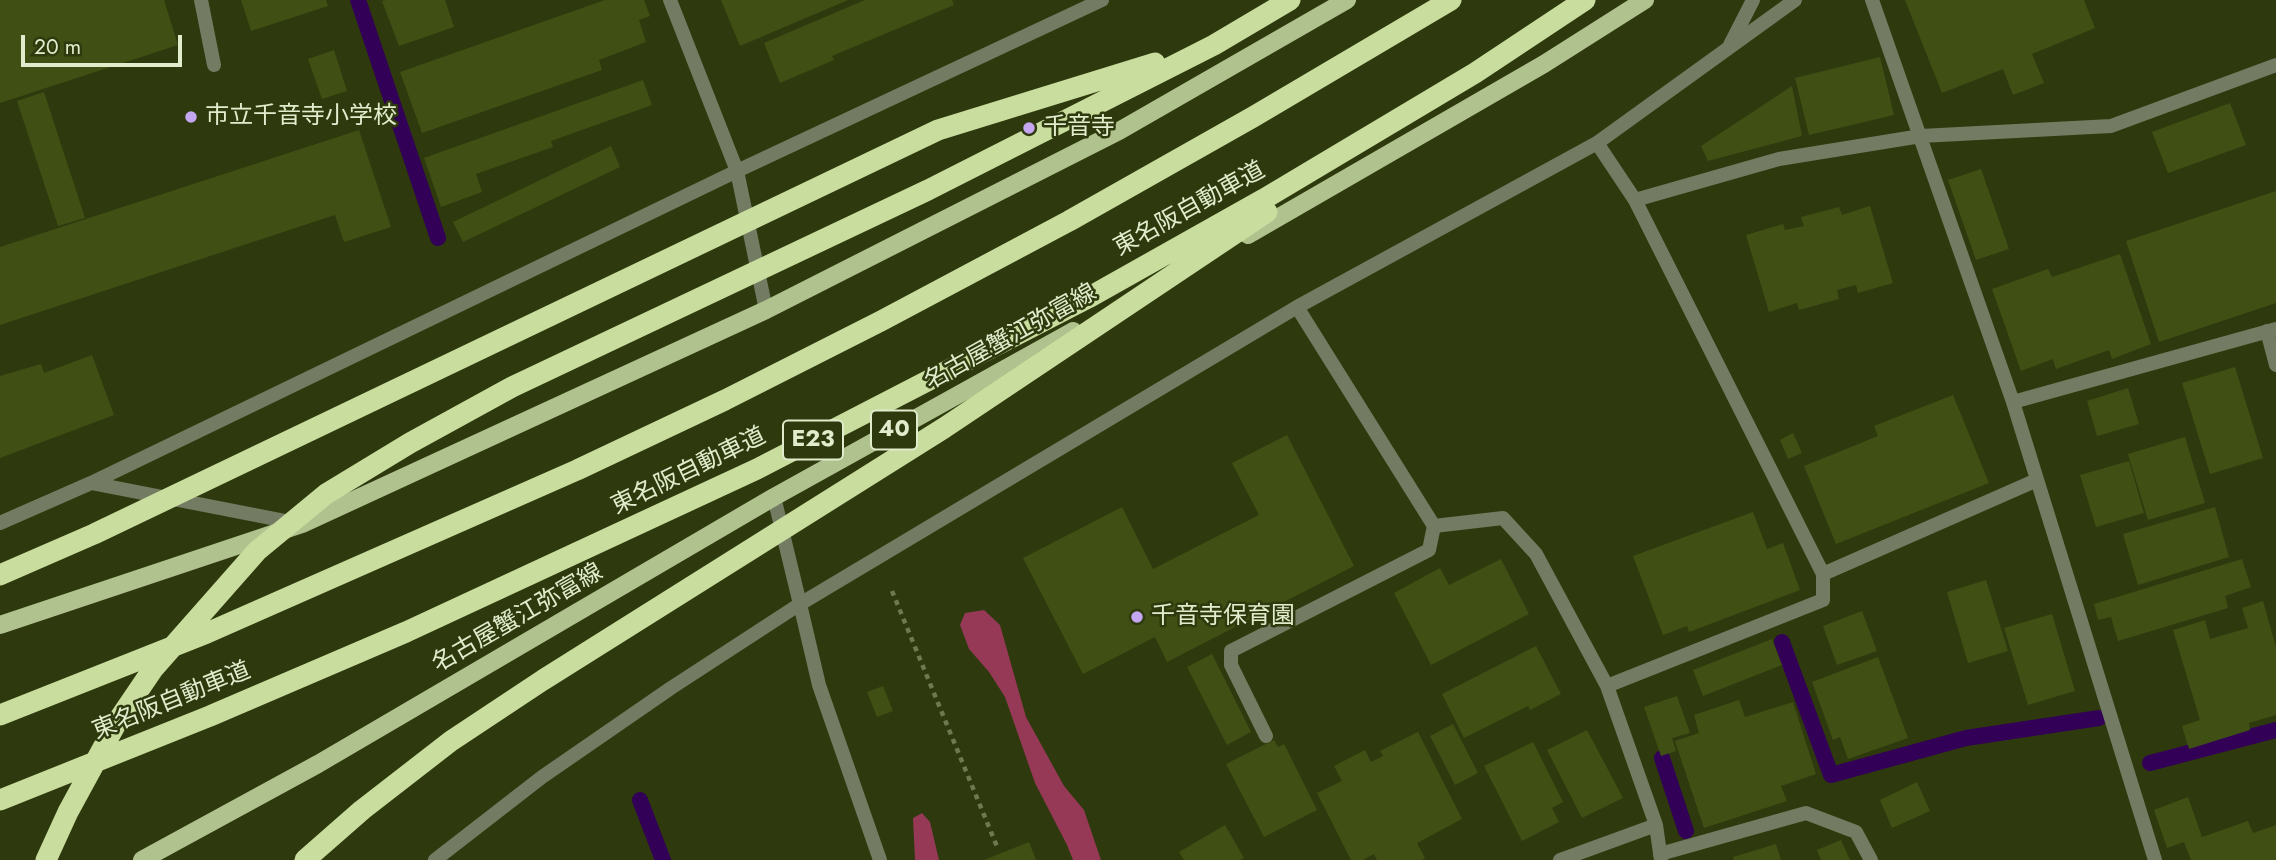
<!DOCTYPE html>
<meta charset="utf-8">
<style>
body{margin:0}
#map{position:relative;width:2276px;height:860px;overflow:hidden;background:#2e3a0d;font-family:Jost,sans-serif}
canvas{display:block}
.scale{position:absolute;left:21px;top:35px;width:161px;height:32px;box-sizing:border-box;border:4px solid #e1eccd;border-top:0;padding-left:9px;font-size:21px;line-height:24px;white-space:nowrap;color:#e1eccd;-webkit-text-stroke:5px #2e3a0d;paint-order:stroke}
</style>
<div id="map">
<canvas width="2276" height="860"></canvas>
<div class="scale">20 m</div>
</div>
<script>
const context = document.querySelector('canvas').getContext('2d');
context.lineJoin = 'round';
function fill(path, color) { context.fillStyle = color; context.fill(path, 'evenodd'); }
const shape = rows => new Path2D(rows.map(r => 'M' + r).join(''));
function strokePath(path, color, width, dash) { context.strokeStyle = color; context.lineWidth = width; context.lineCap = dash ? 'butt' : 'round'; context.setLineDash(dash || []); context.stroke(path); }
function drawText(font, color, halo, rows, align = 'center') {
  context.font = font + ' Jost,"Noto Sans JP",sans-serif'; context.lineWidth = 5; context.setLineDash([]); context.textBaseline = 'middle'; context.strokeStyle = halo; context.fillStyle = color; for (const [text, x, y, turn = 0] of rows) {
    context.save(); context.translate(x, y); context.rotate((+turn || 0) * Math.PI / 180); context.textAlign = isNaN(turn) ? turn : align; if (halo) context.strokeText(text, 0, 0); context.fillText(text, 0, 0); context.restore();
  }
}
const green = shape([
 [984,610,1000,625,1026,717,1064,786,1084,810,1101,860,1073,860,1067,845,1035,783,1005,697,989,672,969,649,960,625,965,613],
 [922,813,930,822,939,860,915,860,913,818]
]);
const stream = shape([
 [358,0,438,238],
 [1782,642,1831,775,1966,738,2099,718],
 [1662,758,1686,831],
 [2150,763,2276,730],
 [640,800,663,860]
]);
const building = shape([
 [0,0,164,0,178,45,0,103],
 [241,0,326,0,328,6,251,31],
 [385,0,445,0,454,27,399,46,382,1],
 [605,0,644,0,650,16,639,20,646,42,599,60,602,70,422,133,400,72],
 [721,0,848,0,740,46],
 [865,0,952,0,954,5,832,56,834,60,780,83,764,43],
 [1905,0,2084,0,2095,28,2032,54,2044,83,2013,95,2003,69,1942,93],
 [334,50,347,91,322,99,308,59],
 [1880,57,1894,115,1809,135,1795,78],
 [643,80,652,105,551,141,553,147,476,174,482,192,441,207,424,158],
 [1792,86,1802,136,1708,161,1701,146],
 [44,92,85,218,58,226,17,101],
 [2230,103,2246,145,2168,173,2152,132],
 [359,130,391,227,344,242,335,215,0,325,0,247],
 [611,146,620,167,463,242,453,222],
 [1981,169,2009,249,1976,260,1948,180],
 [2276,191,2276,303,2159,342,2126,241],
 [1870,206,1893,283,1858,293,1856,285,1837,290,1839,299,1799,310,1797,303,1769,312,1746,235,1783,224,1785,230,1804,226,1801,217,1839,207,1842,215],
 [2120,254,2151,344,2112,359,2109,350,2056,369,2053,359,2021,371,1992,289,2048,269,2052,277],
 [92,355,114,415,0,458,0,376,41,364,44,373],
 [2235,367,2263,458,2210,474,2182,383],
 [2128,388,2139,424,2097,436,2087,401],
 [1953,395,1989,483,1836,544,1804,466,1878,436,1874,426],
 [1793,433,1802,453,1788,459,1780,440],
 [1287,435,1354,566,1167,662,1155,637,1083,674,1023,558,1122,507,1153,569,1259,515,1232,463],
 [2185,437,2205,503,2148,520,2128,454],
 [2129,461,2144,513,2096,527,2080,475],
 [2215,507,2229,557,2138,585,2123,534],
 [1753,512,1767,549,1783,543,1800,590,1689,632,1687,626,1663,635,1633,556],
 [1501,559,1529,614,1431,665,1394,593,1440,568,1449,585],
 [2242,559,2251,587,2225,596,2228,608,2118,641,2111,617,2098,620,2094,604],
 [1986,580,2008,651,1968,663,1947,592],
 [2263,601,2276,647,2276,715,2249,723,2250,730,2189,749,2182,726,2200,720,2173,630,2205,620,2210,639,2248,628,2242,608],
 [1862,611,1877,651,1837,665,1823,626],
 [2052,614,2075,691,2028,705,2004,628],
 [1772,639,1782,665,1703,696,1693,670],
 [1536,646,1561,694,1530,710,1528,706,1464,738,1442,694],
 [1212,654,1251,732,1227,745,1187,667],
 [1878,657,1908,738,1848,759,1840,737,1833,740,1812,682],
 [883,686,893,711,877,717,867,692],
 [1677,696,1690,733,1672,738,1676,751,1661,756,1644,707],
 [1739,700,1745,717,1793,702,1816,774,1781,786,1787,801,1704,828,1675,741,1699,733,1694,715],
 [1453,724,1478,773,1455,785,1430,736],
 [1587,730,1623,798,1582,818,1547,750],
 [1418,732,1462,819,1417,843,1425,858,1422,860,1377,860,1374,854,1363,860,1351,860,1317,793,1342,781,1334,766,1365,750,1371,762,1383,756,1380,751],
 [1274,740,1278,747,1284,744,1317,810,1264,837,1226,764],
 [1533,742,1563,802,1552,808,1559,822,1522,841,1484,766],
 [1917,782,1930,811,1892,828,1880,800],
 [2188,797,2202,837,2248,821,2253,833,2276,825,2276,860,2191,860,2184,842,2167,848,2154,810],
 [1225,825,1244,858,1240,860,1184,860,1179,852],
 [1841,840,1850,860,1821,860,1817,850],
 [1029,842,1036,860,984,860],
 [1776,844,1781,860,1734,860,1733,857]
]);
const path = shape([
 [892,591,998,849]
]);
const service = shape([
 [201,0,214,65],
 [2267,331,2276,365],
 [1266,736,1231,665,1231,651,1429,550,1434,526],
 [1660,854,1806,813,1856,832,1871,860]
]);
const minor = shape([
 [670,0,737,171,766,310],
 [1872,0,2013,402,2155,860],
 [1730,45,1753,0],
 [1597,143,1635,200,1823,574,1823,600,1607,686],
 [1635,200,1779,159,1921,136,2111,126,2276,65],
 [1297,307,1434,526,1503,518,1536,554,1607,686,1656,825,1661,860],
 [2013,402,2276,329],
 [91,483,296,523],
 [0,523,91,483,737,171,1102,0],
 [1823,574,2037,480],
 [800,604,819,685,880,860],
 [435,860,542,777,671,688,800,604,1297,307,1597,143,1795,0],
 [1560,860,1656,825]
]);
const tertiary = shape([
 [774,497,800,604]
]);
const primary = shape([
 [1248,235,1544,64,1645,0],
 [0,625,302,524,766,310,1119,131,1347,0],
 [142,860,318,764,774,497,1073,331]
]);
const motorway = shape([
 [0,575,94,534,938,130,1155,63],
 [0,715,207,633,577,470,725,400,881,321,1069,221,1253,117,1451,0],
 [0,800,210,716,406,632,757,469,1088,298,1264,199,1475,73,1585,0],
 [46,860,68,812,117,722,153,669,257,551,326,494,410,443,512,387,928,190,1214,45,1290,0],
 [305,860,362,810,451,741,543,680,944,428,1267,212]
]);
const markers = [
 [191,117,7,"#c5a6f0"],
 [1029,128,7,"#c5a6f0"],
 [1137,617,7,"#c5a6f0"]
];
const shields = [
 [894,430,46],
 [813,440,60]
];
const shieldNames = [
 ["40",894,430],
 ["E23",813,440]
];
const poiNames = [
 ["市立千音寺小学校",205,117],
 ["千音寺",1043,128],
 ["千音寺保育園",1151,617]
];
const streetNames = [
 ["東名阪自動車道",1190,210,-29],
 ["名古屋蟹江弥富線",1011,338,-29],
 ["東名阪自動車道",689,472,-26],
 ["名古屋蟹江弥富線",518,619,-30],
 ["東名阪自動車道",172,702,-22]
];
fill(green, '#953956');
strokePath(stream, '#320157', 16);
fill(building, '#404f14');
strokePath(path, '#6d7951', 4.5, [5, 5]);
strokePath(service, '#737b63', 14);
strokePath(minor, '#737b63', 14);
strokePath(tertiary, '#737b63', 14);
strokePath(primary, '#b0c28e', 18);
strokePath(motorway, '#c9dd9f', 21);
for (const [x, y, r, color] of markers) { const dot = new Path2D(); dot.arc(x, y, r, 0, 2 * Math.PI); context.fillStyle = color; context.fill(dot); strokePath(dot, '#2e3a0d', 2.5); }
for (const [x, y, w] of shields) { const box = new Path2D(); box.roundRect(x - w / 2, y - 19.5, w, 39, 5); context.fillStyle = '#2e3a0d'; context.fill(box); strokePath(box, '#e1eccd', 2); }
drawText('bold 23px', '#e1eccd', null, shieldNames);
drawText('24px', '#e1eccd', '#2e3a0d', poiNames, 'left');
drawText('24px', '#e1eccd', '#2e3a0d', streetNames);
</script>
